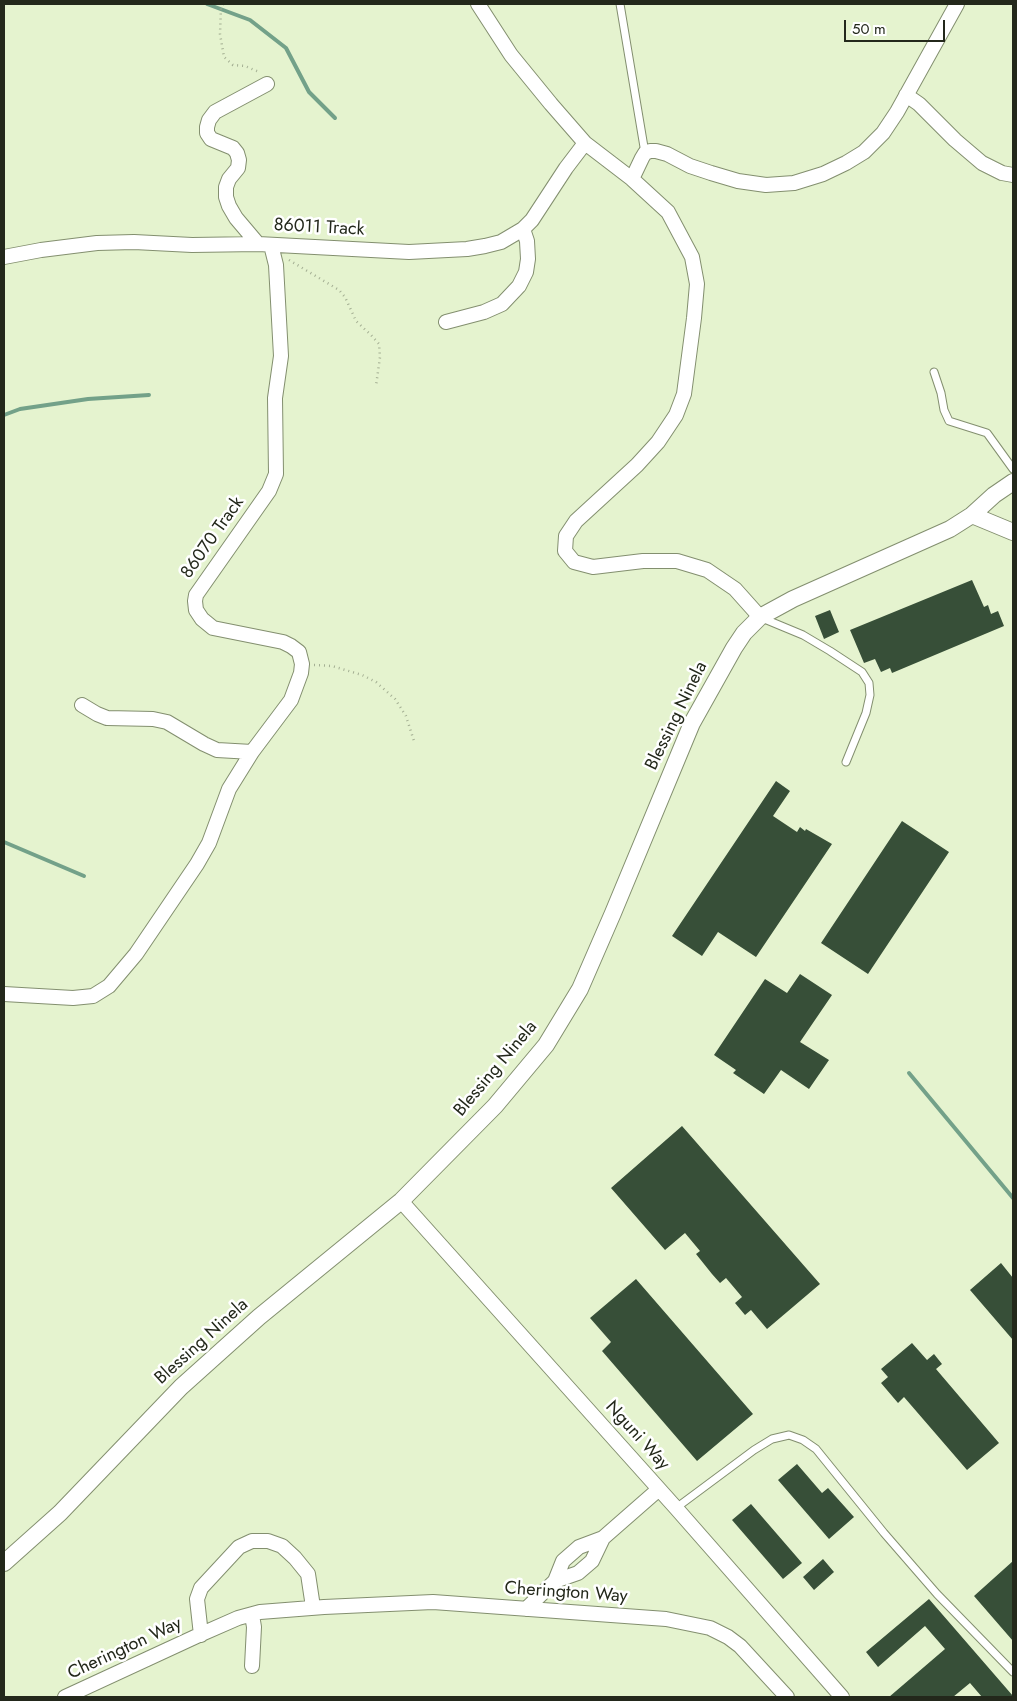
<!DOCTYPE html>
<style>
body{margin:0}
#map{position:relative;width:1017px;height:1701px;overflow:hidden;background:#e5f3cf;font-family:Jost,sans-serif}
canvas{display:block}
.frame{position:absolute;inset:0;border:5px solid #23281b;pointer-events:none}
.scale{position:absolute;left:844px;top:20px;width:101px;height:22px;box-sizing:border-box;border:2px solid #23281b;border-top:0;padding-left:6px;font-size:15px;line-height:18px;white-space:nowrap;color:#23281b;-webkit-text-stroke:4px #fff;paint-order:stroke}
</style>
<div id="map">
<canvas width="1017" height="1701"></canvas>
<div class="frame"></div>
<div class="scale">50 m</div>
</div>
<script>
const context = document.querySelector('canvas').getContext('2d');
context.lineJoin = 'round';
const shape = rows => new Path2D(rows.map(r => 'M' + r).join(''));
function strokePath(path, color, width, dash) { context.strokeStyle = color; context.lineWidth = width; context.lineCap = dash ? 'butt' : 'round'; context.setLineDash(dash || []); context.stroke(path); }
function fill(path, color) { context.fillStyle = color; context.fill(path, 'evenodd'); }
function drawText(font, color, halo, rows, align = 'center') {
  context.font = font + ' Jost,sans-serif'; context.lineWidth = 5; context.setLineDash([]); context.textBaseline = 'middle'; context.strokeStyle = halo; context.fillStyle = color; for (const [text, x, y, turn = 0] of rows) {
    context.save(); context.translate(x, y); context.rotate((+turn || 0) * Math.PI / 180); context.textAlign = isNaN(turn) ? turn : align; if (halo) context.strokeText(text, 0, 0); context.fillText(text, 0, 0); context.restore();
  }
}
const stream = shape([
 [207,4,250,20,286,48,309,92,335,118],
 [4,415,20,409,88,399,149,395],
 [4,842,84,876],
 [909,1073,1013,1198]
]);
const building = shape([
 [972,580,984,607,988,605,991,614,998,611,1004,626,892,673,890,668,881,672,875,659,864,663,850,630],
 [830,610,839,632,824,639,815,616],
 [776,781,790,791,773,816,797,832,800,827,805,831,806,829,832,844,756,957,718,932,702,956,672,936],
 [902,821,949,852,868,974,821,943],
 [800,974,832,995,800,1042,829,1060,809,1089,781,1070,764,1094,733,1073,736,1070,714,1055,765,979,787,993],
 [682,1126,820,1284,767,1329,751,1310,745,1315,735,1303,742,1297,726,1278,720,1283,712,1274,696,1254,700,1251,685,1233,665,1250,611,1188],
 [1001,1263,1013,1278,1013,1340,970,1290],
 [636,1279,753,1414,697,1461,602,1351,611,1342,590,1318],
 [912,1343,927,1360,934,1354,942,1364,936,1369,999,1443,967,1470,904,1397,898,1403,881,1383,888,1377,881,1369],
 [797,1464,822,1493,828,1488,854,1517,829,1539,778,1480],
 [751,1504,802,1563,783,1579,732,1520],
 [823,1559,834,1572,814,1590,803,1577],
 [1013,1561,1013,1641,974,1596],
 [929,1599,1013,1696,1013,1697,982,1697,970,1683,953,1697,889,1697,945,1649,925,1626,878,1667,866,1652]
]);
const path = shape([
 [223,4,221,8,220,34,224,57,233,65,245,66,259,72],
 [289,260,339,290,345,297,356,321,371,335,379,344,380,357,376,386],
 [314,665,332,666,362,675,376,682,395,699,406,716,414,741]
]);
const service = shape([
 [620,4,645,153],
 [934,372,941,393,944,410,949,421,987,433,1013,469],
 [762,618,803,635,830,651,862,672,869,683,870,695,866,713,846,762],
 [676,1508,754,1450,772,1439,789,1435,803,1440,816,1449,884,1533,937,1594,1013,1672]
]);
const minor = shape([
 [478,4,511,55,551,104,585,143,632,179,668,212,692,257,697,284,694,318,684,394,676,415,658,442,637,465,576,521,566,536,565,551,574,562,593,567,643,561,677,561,707,570,735,589,760,617],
 [906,95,919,104,955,140,982,163,1002,173,1013,175],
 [632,179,642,158,645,153,650,151,656,151,667,154,690,166,711,173,738,181,766,185,794,183,823,174,846,163,864,152,883,133,897,112,957,4],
 [258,244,236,218,229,206,226,197,226,187,229,179,238,168,239,160,237,153,233,148,211,139,207,133,207,127,209,120,215,112,267,84],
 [4,257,41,250,97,243,134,242,192,245,258,244,409,252,467,249,485,246,501,242,523,229,532,220,566,168,585,143],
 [446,322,484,312,502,304,519,286,526,272,528,259,527,241,523,229],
 [82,705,97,714,107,718,153,719,167,722,204,744,217,750,252,752],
 [4,994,73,998,93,996,109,986,136,954,197,864,209,843,229,789,252,752,291,700,301,673,302,664,299,652,291,646,283,642,213,628,202,619,196,610,195,601,196,595,269,491,276,474,275,398,281,356,276,265,271,245],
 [401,1201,676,1508,842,1697],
 [555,1581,563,1561,579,1547,603,1538,659,1489],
 [526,1609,555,1581,578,1573,592,1561,603,1538],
 [252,1615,254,1627,252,1666],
 [201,1635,197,1599,201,1588,239,1547,252,1541,268,1541,282,1546,295,1558,308,1574,313,1607],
 [65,1697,197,1636,238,1618,260,1612,324,1607,433,1602,666,1619,710,1628,728,1637,740,1646,787,1697]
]);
const tertiary = shape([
 [972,515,1013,532],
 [4,1563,60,1513,181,1387,259,1317,401,1201,495,1106,546,1045,580,989,613,913,692,723,734,648,744,633,760,617,793,599,950,529,972,515,994,495,1013,482]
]);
const streetNames = [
 ["86011 Track",319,228,3],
 ["86070 Track",213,538,-55],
 ["Blessing Ninela",677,716,-64],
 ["Blessing Ninela",496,1069,-50],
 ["Blessing Ninela",202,1342,-42],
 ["Nguni Way",637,1436,48],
 ["Cherington Way",566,1593,4],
 ["Cherington Way",125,1649,-25]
];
strokePath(stream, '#73a189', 4);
fill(building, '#374f38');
strokePath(service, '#838f6f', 9);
strokePath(minor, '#838f6f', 16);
strokePath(tertiary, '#838f6f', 18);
strokePath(path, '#a4af93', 2.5, [1, 4]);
strokePath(service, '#fff', 7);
strokePath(minor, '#fff', 14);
strokePath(tertiary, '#fff', 16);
drawText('18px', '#23281b', '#fff', streetNames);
</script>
